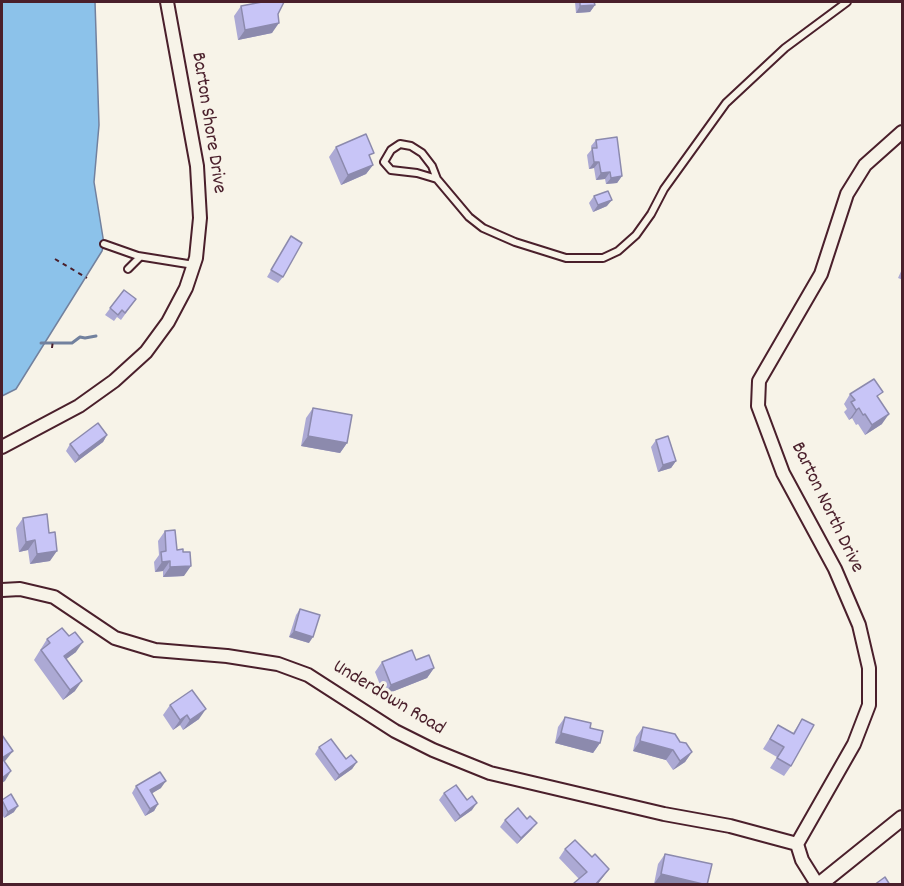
<!DOCTYPE html>
<style>
body{margin:0}
#map{position:relative;width:904px;height:886px;overflow:hidden;background:#f7f3e8;font-family:Dekko,sans-serif}
canvas{display:block}
.frame{position:absolute;inset:0;border:3px solid #4a1f2b;pointer-events:none}
</style>
<div id="map">
<canvas width="904" height="886"></canvas>
<div class="frame"></div>
</div>
<script>
const context = document.querySelector('canvas').getContext('2d');
context.lineJoin = 'round';
function fill(path, color) { context.fillStyle = color; context.fill(path, 'evenodd'); }
const shape = rows => new Path2D(rows.map(r => 'M' + r).join(''));
function strokePath(path, color, width, dash) { context.strokeStyle = color; context.lineWidth = width; context.lineCap = dash ? 'butt' : 'round'; context.setLineDash(dash || []); context.stroke(path); }
function drawText(font, color, halo, rows, align = 'center') {
  context.font = font + ' Dekko,sans-serif'; context.lineWidth = 6; context.setLineDash([]); context.textBaseline = 'middle'; context.strokeStyle = halo; context.fillStyle = color; for (const [text, x, y, turn = 0] of rows) {
    context.save(); context.translate(x, y); context.rotate((+turn || 0) * Math.PI / 180); context.textAlign = isNaN(turn) ? turn : align; if (halo) context.strokeText(text, 0, 0); context.fillText(text, 0, 0); context.restore();
  }
}
const water = shape([
 [2,2,95,2,99,125,94,182,104,244,102,251,16,389,2,396,2,2]
]);
const stream = shape([
 [41,343,72,343,80,337,85,338,96,336]
]);
const path = shape([
 [55,259,87,278],
 [52,348,53,340]
]);
const service = shape([
 [437,179,417,173,391,170,384,162,391,150,400,144,411,146,422,153,432,166,437,179,469,217,483,228,515,242,566,258,603,258,618,251,636,235,651,214,664,189,726,103,785,48,847,2],
 [104,244,138,256,194,265],
 [128,269,140,257]
]);
const minor = shape([
 [2,447,79,406,114,381,146,352,168,322,186,288,196,258,200,218,197,166,167,2],
 [2,590,20,589,54,597,115,638,155,650,227,656,278,664,308,675,395,731,433,750,490,773,664,814,730,826,797,844],
 [817,884,802,860,797,844,854,744,869,705,869,668,859,625,835,569,783,473,758,406,759,381,821,274,847,194,865,165,902,132]
]);
const tertiary = shape([
 [820,884,902,818]
]);
const wall = shape([
 [575,2,594,2,595,5,590,12,576,13],
 [241,6,278,14,272,33,238,40,234,16],
 [596,140,622,176,617,183,606,184,605,179,596,180,594,168,589,169,587,155,592,149,591,146],
 [336,147,370,158,373,165,366,174,341,185,329,157],
 [594,196,607,206,593,212,589,203],
 [291,236,283,277,278,283,267,277],
 [903,267,903,280,898,278],
 [124,290,136,299,121,320,117,317,114,321,105,315],
 [850,394,878,398,882,424,865,435,858,424,856,425,852,418,849,420,844,412,847,409,844,404],
 [313,408,347,443,340,453,301,446,306,418],
 [107,435,103,442,75,463,66,451,70,444],
 [656,440,676,461,671,468,658,472,651,447],
 [23,518,49,533,50,561,30,564,28,550,19,552,16,528],
 [165,531,177,550,184,576,163,577,163,571,155,572,154,562,159,555,158,541],
 [300,609,309,643,289,637,296,615],
 [47,639,76,652,66,659,75,691,63,700,34,660],
 [382,662,434,668,427,678,384,695,375,672],
 [170,705,199,719,183,730,180,725,173,730,163,715],
 [565,717,590,728,600,743,593,753,555,743,558,727],
 [802,719,791,766,784,776,770,768,777,757,763,749,778,725,793,733],
 [643,727,692,752,685,762,673,770,666,760,633,751,636,737],
 [319,747,346,759,357,762,352,769,335,781,315,754],
 [136,786,161,788,152,793,158,804,154,811,145,816,132,793],
 [444,793,472,810,455,822,439,800],
 [2,800,14,812,4,818,2,814],
 [505,820,532,829,517,844,500,827],
 [565,849,592,857,609,869,597,885,573,885,579,879,559,858],
 [665,854,707,885,654,884,658,864]
]);
const shadedWall = shape([
 [595,5,590,12,576,13,580,6],
 [279,23,272,33,238,40,245,30],
 [594,162,599,162,594,168,589,169],
 [373,165,366,174,341,185,348,175],
 [610,172,605,179,596,180,601,173],
 [622,176,617,183,606,184,611,178],
 [612,200,607,206,593,212,598,205],
 [859,408,852,418,849,420,856,410],
 [889,414,882,424,865,435,872,425],
 [107,435,103,442,75,463,79,456],
 [308,436,347,443,340,453,301,446],
 [676,461,671,468,658,472,663,465],
 [35,540,28,550,19,552,26,542],
 [57,551,50,561,30,564,37,554],
 [170,561,163,571,155,572,162,562],
 [191,566,184,576,163,577,170,567],
 [294,631,313,637,309,643,289,637],
 [83,642,76,652,57,666,64,656],
 [434,668,427,678,384,695,391,685],
 [82,681,75,691,63,700,70,690],
 [206,709,199,719,183,730,190,720],
 [187,715,180,725,173,730,180,720],
 [561,733,600,743,593,753,555,743],
 [640,741,673,750,666,760,633,751],
 [13,751,6,760,2,764,2,758],
 [692,752,685,762,673,770,680,761],
 [357,762,352,769,335,781,339,775],
 [11,771,5,781,2,783,2,778],
 [166,781,161,788,146,797,150,790],
 [477,803,472,810,455,822,460,816],
 [158,804,154,811,145,816,150,809],
 [18,806,14,812,4,818,8,812],
 [537,823,532,829,517,844,521,838],
 [609,869,597,885,595,885],
 [661,874,707,885,654,884]
]);
const building = shape([
 [262,2,284,2,278,14,279,23,245,30,241,6,262,2],
 [580,2,594,2,595,5,580,6,580,2],
 [366,134,374,153,369,155,373,165,348,175,336,147,366,134],
 [617,137,622,176,611,178,610,172,601,173,599,162,594,162,592,148,597,148,596,140,617,137],
 [608,191,612,200,598,205,594,196,608,191],
 [291,236,302,243,283,277,271,270,291,236],
 [124,290,136,299,125,313,122,310,118,315,110,308,124,290],
 [874,379,883,392,877,396,889,414,872,425,865,414,863,415,859,408,856,410,851,402,855,400,850,394,874,379],
 [313,408,352,415,347,443,308,436,313,408],
 [98,423,107,435,79,456,70,444,98,423],
 [668,436,676,461,663,465,656,440,668,436],
 [47,514,49,533,55,532,57,551,37,554,35,540,26,542,23,518,47,514],
 [175,530,177,550,183,549,183,552,190,552,191,566,170,567,170,561,162,562,161,552,166,551,165,531,175,530],
 [300,609,320,615,313,637,294,631,300,609],
 [62,628,69,636,75,632,83,642,64,656,82,681,70,690,41,650,50,643,47,639,62,628],
 [412,650,416,660,429,655,434,668,391,685,382,662,412,650],
 [192,690,206,709,190,720,187,715,180,720,170,705,192,690],
 [565,717,591,723,590,728,603,731,600,743,561,733,565,717],
 [802,719,814,725,791,766,777,758,784,747,770,739,778,725,794,734,802,719],
 [643,727,675,734,680,742,686,743,692,752,680,761,673,750,640,741,643,727],
 [2,735,13,751,2,758,11,771,2,778,2,735],
 [331,739,346,759,351,755,357,762,339,775,319,747,331,739],
 [160,772,166,781,150,790,158,804,150,809,136,786,160,772],
 [456,785,467,800,472,796,477,803,460,816,444,793,456,785],
 [11,794,18,806,8,812,2,800,11,794],
 [518,808,527,819,530,816,537,823,521,838,505,820,518,808],
 [575,840,592,857,595,854,609,869,595,885,575,885,574,883,587,872,565,849,575,840],
 [665,854,712,864,707,885,661,874,665,854],
 [885,877,890,885,874,885,885,877]
]);
const streetNames = [
 ["Barton Shore Drive",207,123,81],
 ["Barton North Drive",826,508,64],
 ["Underdown Road",388,699,31]
];
fill(water, '#8cc2ea');
strokePath(water, '#72819e', 1.5);
strokePath(stream, '#72819e', 3);
strokePath(service, '#4a1f2b', 10);
strokePath(minor, '#4a1f2b', 16);
strokePath(tertiary, '#4a1f2b', 18);
strokePath(path, '#4a1f2b', 2, [4.5, 4.5]);
strokePath(service, '#f7f3e8', 6);
strokePath(minor, '#f7f3e8', 12);
strokePath(tertiary, '#f7f3e8', 14);
fill(wall, '#aca9d4');
fill(shadedWall, '#8c8aad');
fill(building, '#c8c5f7');
strokePath(building, '#8c8aad', 1.5);
drawText('20px', '#4a1f2b', '#f7f3e8', streetNames);
</script>
